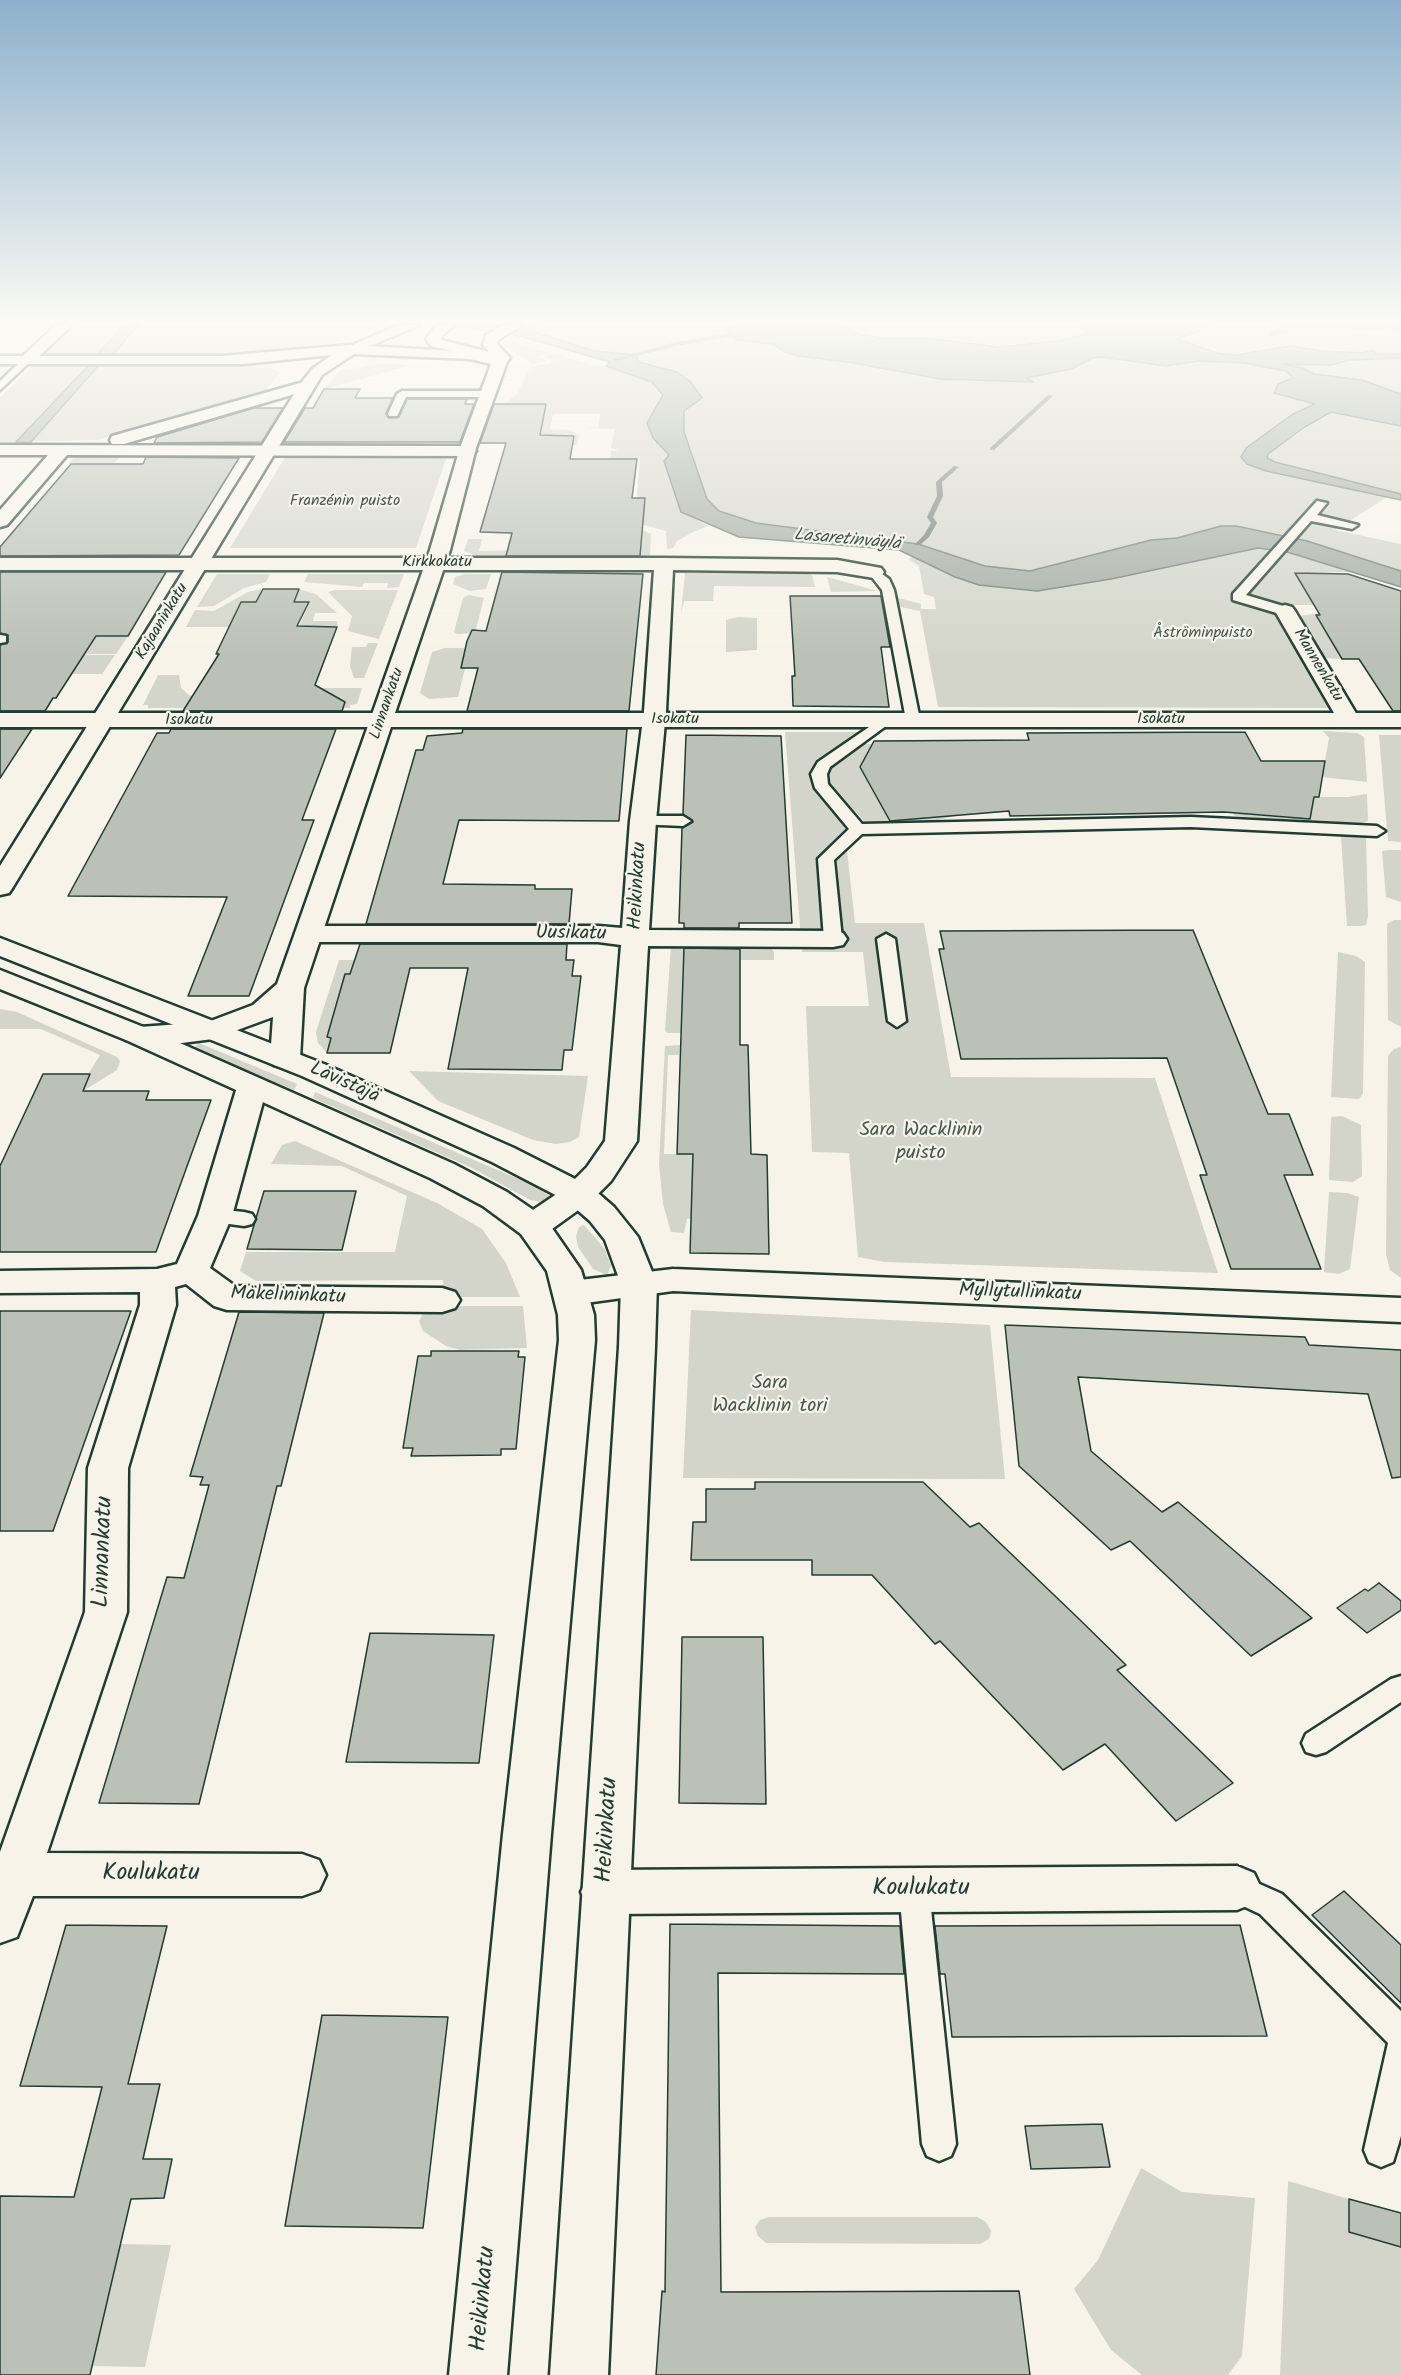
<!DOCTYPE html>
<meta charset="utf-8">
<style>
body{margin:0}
canvas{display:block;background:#f7f3e8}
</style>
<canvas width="1401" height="2375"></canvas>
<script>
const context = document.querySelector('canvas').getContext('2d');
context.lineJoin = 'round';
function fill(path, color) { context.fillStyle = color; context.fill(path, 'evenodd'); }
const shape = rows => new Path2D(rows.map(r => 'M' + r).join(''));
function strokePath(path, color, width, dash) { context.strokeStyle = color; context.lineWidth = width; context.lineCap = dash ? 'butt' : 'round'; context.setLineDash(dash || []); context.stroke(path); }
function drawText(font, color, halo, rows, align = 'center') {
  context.font = font + ' Kalam,sans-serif'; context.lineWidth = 4.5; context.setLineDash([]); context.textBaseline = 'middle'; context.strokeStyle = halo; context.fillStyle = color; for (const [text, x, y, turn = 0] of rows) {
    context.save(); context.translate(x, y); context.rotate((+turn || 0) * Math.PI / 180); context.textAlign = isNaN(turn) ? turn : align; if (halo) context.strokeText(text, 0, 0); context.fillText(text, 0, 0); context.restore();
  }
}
const green = shape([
 [73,325,127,325,121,328,98,354,39,355,46,352],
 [141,325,389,325,324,344,271,352,226,354,114,354,135,328],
 [538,325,738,325,726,329,737,340,773,344,785,352,798,356,884,368,914,376,962,381,1018,379,1032,382,1026,378,1071,369,1093,358,1102,357,1166,366,1198,361,1245,363,1286,371,1294,378,1278,384,1315,404,1293,414,1241,457,1323,482,1387,497,1335,530,1401,544,1401,571,1307,541,1236,526,1221,526,1177,538,1151,540,1030,571,985,566,918,544,756,523,734,517,719,511,707,499,684,432,684,411,636,355,594,351,531,331],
 [841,325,1084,325,1086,334,1059,341,982,346,980,343,926,338,880,338,858,334],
 [1213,325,1275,325,1291,331,1302,327,1401,330,1401,354,1376,354,1373,350,1363,353,1322,351,1291,346,1236,355,1217,353,1177,340],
 [506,340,550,353,538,356,547,361,533,364,506,346,503,341],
 [555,354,593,365,606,366,652,382,663,395,653,438,669,455,664,461,681,512,708,526,693,532,677,541,673,548,667,549,666,531,641,524,636,502,646,501,645,498,637,498,640,459,610,459,611,451,619,450,611,448,615,429,584,428,599,427,600,414,553,414,550,429,571,430,579,436,577,445,555,446,573,443,574,435,536,436,541,417,544,417,545,411,505,404,518,393,530,367,554,362,544,356],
 [1401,358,1401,394,1362,380,1314,374,1302,368,1281,365,1331,365,1350,360],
 [376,364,412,365,324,389,339,371],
 [33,366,250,366,272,368,279,373,268,388,261,393,97,440,0,442,0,397],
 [1331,412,1401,426,1401,494,1275,462,1267,458,1267,454],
 [75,456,122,456,107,469,105,464,68,464],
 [447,456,416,548,230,548,285,457],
 [643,530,651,534,650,556,476,556,464,551,468,539,482,539,479,551,641,548],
 [1249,548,1287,552,1350,572,1296,573,1314,605,1281,605,1283,608,1274,613,1329,708,938,707,920,611,896,606,895,597,921,604,921,609,936,609,934,597,924,594,919,566,909,559,912,557,955,577,1111,579],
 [685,573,805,573,812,575,815,587,714,586,713,601,684,601,681,613],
 [217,574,270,574,266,582,244,588,214,606,197,607],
 [308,574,404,574,399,587,387,588,388,583,364,583,362,587,304,582],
 [464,574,491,574,486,589,470,591,453,584,455,577],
 [827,577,878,591,831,592],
 [262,589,256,602,229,627,186,627,195,610,214,611,248,592],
 [299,589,316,594,337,613,315,613,313,621,337,621,338,627,299,627,309,603,294,602],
 [335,590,398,590,379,639,348,631,352,616,328,592],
 [469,595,484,598,475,633,457,634,454,632,463,598],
 [1319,613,1316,616,1320,623,1324,623,1341,651,1336,651,1340,659,1325,658,1299,616],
 [738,617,757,618,757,650,726,652,726,620],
 [97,636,128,636,116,654,86,654],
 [368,643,378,643,364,678,354,678,350,666,352,647,366,647],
 [445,648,465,648,462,668,465,668,458,697,429,699,420,693,432,652],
 [84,655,115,655,102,674,72,674],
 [158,675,179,675,181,688,189,695,259,708,148,708,148,705,143,705],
 [285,688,362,688,357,704,350,705,350,708,273,707],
 [1323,731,1357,733,1364,737,1367,782,1322,777,1329,738],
 [785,732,864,732,837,751,838,763,861,744,872,744,860,767,890,821,959,815,930,822,874,824,865,822,841,797,855,923,924,923,951,1077,1155,1078,1218,1273,885,1262,858,1257,849,1153,812,1152,806,1006,869,1006,863,952,802,952],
 [1379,735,1401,735,1401,842,1388,841],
 [1367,794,1368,821,1358,824,1338,825,1235,816,1233,813,1310,819,1314,797,1348,797],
 [1341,837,1366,837,1368,916,1366,925,1362,926,1347,926],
 [1389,850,1401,850,1401,902,1386,897,1382,851],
 [1394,920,1401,920,1401,1027,1388,1020,1387,924],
 [671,945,768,945,774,952,774,960,684,960,682,1033,668,1033,665,1031],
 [1338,952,1356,956,1365,962,1363,1093,1359,1099,1331,1097],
 [339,960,354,960,350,974,345,974,327,1037,331,1038,327,1053,318,1043,316,1032],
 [0,1009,17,1012,117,1057,120,1061,117,1070,83,1091,26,1174,100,1055,41,1029,0,1029],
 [199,1043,297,1084,294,1090,193,1048],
 [680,1045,679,1055,668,1055,664,1154,693,1154,691,1218,687,1219,684,1233,671,1232,663,1204,659,1165,665,1046],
 [1401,1047,1401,1278,1390,1270,1386,1254,1388,1056,1394,1049],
 [409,1071,588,1076,579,1137,570,1142,556,1144,533,1140,438,1101],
 [315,1092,528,1183,559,1201,548,1203,530,1200,472,1168,313,1098],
 [1342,1116,1361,1125,1362,1176,1353,1182,1329,1180,1331,1117],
 [295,1141,437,1203,482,1229,506,1263,520,1297,444,1297,443,1280,256,1281,240,1271,246,1252,395,1252,407,1196,342,1166,271,1164,282,1145],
 [1329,1192,1347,1193,1359,1197,1350,1269,1339,1274,1324,1272],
 [584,1225,604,1248,611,1266,607,1275,593,1269,578,1247,576,1236,579,1227],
 [437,1306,523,1306,527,1348,460,1350,446,1346,423,1331,419,1321,424,1311],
 [691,1310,990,1325,1005,1479,683,1478],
 [1141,2168,1182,2192,1255,2198,1242,2356,1228,2375,1142,2375,1111,2350,1074,2289,1098,2260],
 [1288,2181,1349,2199,1349,2232,1401,2247,1401,2375,1280,2375],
 [769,2217,977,2217,986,2222,991,2231,989,2239,980,2244,766,2243,758,2236,755,2227,760,2220],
 [121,2244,171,2245,145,2367,92,2366]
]);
const water = shape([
 [127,325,141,325,135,328,114,354,98,354,121,328,127,325],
 [450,325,538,325,531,331,594,351,636,355,639,362,677,372,690,381,702,398,684,411,684,432,707,499,719,511,756,523,918,544,985,566,1030,571,1151,540,1177,538,1221,526,1236,526,1307,541,1401,571,1401,587,1287,552,1258,548,1111,579,1037,591,979,585,955,577,899,550,739,537,681,512,664,461,669,455,653,438,647,423,663,395,652,382,606,366,610,362,516,335,450,325],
 [738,325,841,325,858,334,880,338,926,338,999,347,1059,341,1086,334,1084,325,1213,325,1177,339,1217,353,1236,355,1291,346,1322,351,1363,353,1373,350,1376,354,1401,354,1401,358,1350,360,1331,365,1283,364,1303,368,1314,374,1362,380,1401,394,1401,426,1331,412,1305,427,1268,454,1267,458,1275,462,1401,494,1401,500,1266,471,1247,464,1241,457,1246,448,1293,414,1315,404,1274,393,1278,384,1293,378,1286,371,1245,363,1198,361,1166,366,1102,357,1093,358,1071,369,1026,378,1034,382,940,379,848,362,798,356,785,352,773,344,737,340,726,329,738,325],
 [1275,325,1401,325,1401,330,1302,327,1272,335,1270,333,1282,327,1275,325],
 [89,365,99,365,31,442,16,442,89,365]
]);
const stream = shape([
 [732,333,734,336,676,346,616,361,613,359,676,342,732,333],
 [1048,395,1053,396,994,450,990,450,990,448,1048,395],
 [954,466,959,467,942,482,943,496,933,517,937,523,929,537,920,545,916,545,915,544,924,535,931,523,927,517,937,496,936,482,954,466]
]);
const building = shape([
 [324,389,360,389,355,398,393,398,386,413,389,418,399,417,407,399,467,399,465,404,474,404,460,442,284,442,305,408,313,408,324,389],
 [494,404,546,404,540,435,574,436,570,459,637,459,632,498,645,498,640,556,506,556,512,533,480,532,506,443,480,443,494,404],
 [254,408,283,408,262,442,154,443,157,437,254,408],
 [146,457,239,458,179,555,0,556,0,547,71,464,143,464,146,457],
 [0,572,166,572,128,636,96,636,56,698,53,698,45,711,0,711,0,645,8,642,8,635,0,633,0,572],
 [502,572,643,574,629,711,467,711,478,668,461,668,467,641,472,630,486,631,502,572],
 [1295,573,1348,574,1401,591,1401,711,1393,711,1359,659,1342,659,1316,615,1320,615,1295,573],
 [263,589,299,589,294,602,309,602,297,626,337,627,315,685,345,702,342,711,183,711,219,654,216,654,241,602,256,602,263,589],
 [790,596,881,596,890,647,881,647,889,707,793,706,792,676,795,676,790,596],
 [0,729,32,729,0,778,0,729],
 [171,729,336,729,302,820,314,820,249,996,188,996,227,897,68,896,157,733,169,733,171,729],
 [463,729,627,729,619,821,459,820,443,884,535,885,535,889,572,889,569,924,366,924,416,750,423,750,427,736,462,733,463,729],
 [1245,732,1261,761,1325,761,1319,797,1314,797,1310,819,1224,812,1010,816,1009,811,890,821,860,767,874,741,1029,740,1027,733,1245,732],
 [686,735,781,736,792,923,739,923,739,928,684,928,684,923,679,923,682,828,693,822,683,814,686,735],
 [1193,930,1268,1114,1289,1114,1313,1175,1284,1175,1321,1269,1231,1269,1200,1175,1207,1175,1167,1058,961,1059,939,949,944,949,940,931,1193,930],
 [360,944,567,944,566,960,574,960,572,976,581,976,572,1050,564,1050,562,1070,448,1069,468,968,410,968,390,1053,327,1053,331,1038,327,1037,345,974,350,974,360,944],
 [684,948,740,949,740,1045,748,1045,751,1154,767,1155,769,1254,690,1253,693,1154,677,1154,684,948],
 [43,1074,90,1074,83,1091,149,1091,146,1100,211,1100,156,1252,0,1252,0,1166,43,1074],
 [264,1191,356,1191,342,1250,247,1249,264,1191],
 [0,1311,131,1311,53,1531,0,1531,0,1311],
 [239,1312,324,1313,281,1486,277,1486,199,1804,99,1803,167,1577,184,1578,209,1485,200,1485,203,1477,190,1476,239,1312],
 [1005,1325,1305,1337,1309,1345,1401,1350,1401,1477,1392,1478,1368,1394,1078,1377,1091,1451,1162,1512,1178,1502,1312,1618,1251,1656,1130,1541,1111,1550,1019,1466,1005,1325],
 [431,1351,519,1351,518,1357,525,1357,516,1449,501,1449,501,1455,411,1456,413,1448,403,1448,418,1356,431,1356,431,1351],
 [755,1482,923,1482,970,1527,979,1523,1078,1618,1126,1665,1117,1670,1233,1783,1176,1821,1105,1744,1063,1770,940,1641,935,1644,872,1575,812,1575,812,1560,691,1560,693,1522,706,1522,706,1489,755,1489,755,1482],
 [1379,1583,1401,1601,1401,1610,1367,1633,1337,1608,1365,1589,1368,1591,1379,1583],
 [370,1633,494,1635,479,1763,346,1762,370,1633],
 [682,1637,763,1637,766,1804,679,1803,682,1637],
 [1344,1891,1401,1945,1401,2003,1312,1915,1344,1891],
 [670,1924,900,1926,904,1974,718,1973,721,2292,1019,2291,1030,2375,656,2375,662,2291,665,2292,670,1924],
 [66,1925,167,1926,128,2084,160,2084,143,2159,172,2159,164,2198,131,2199,90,2375,0,2375,0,2196,74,2197,102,2087,20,2086,66,1925],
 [1240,1925,1267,2036,952,2037,945,1974,940,1974,935,1926,1240,1925],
 [322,2015,448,2017,423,2228,285,2226,322,2015],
 [1102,2124,1110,2167,1031,2169,1025,2126,1102,2124],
 [1349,2199,1401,2213,1401,2247,1349,2232,1349,2199]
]);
const lane = shape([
 [24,358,32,360,0,390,0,381,24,358],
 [402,391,489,391,494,394,489,397,406,397,397,416,389,416,388,414,397,394,402,391],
 [1317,501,1327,503,1317,515,1358,525,1352,529,1311,521,1246,595,1290,608,1290,614,1280,614,1233,600,1233,594,1317,501],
 [874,568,889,579,894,590,920,720,918,723,913,724,906,720,882,590,868,572,874,568],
 [0,635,6,636,6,642,0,643,0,635],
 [885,716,892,720,890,723,830,767,827,774,828,784,862,824,1191,817,1377,826,1385,831,1377,836,1191,827,862,834,834,860,842,939,833,944,824,939,818,859,849,829,815,788,811,774,818,762,885,716],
 [643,816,683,816,691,821,683,826,637,824,635,821,637,818,643,816],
 [886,934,895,939,906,1021,897,1027,888,1021,877,939,886,934],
 [215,1209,244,1212,252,1214,255,1219,252,1224,244,1226,207,1221,204,1216,207,1211,215,1209],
 [1401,1676,1401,1702,1326,1752,1316,1755,1306,1752,1302,1743,1306,1734,1391,1679,1401,1676],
 [1237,1874,1282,1894,1401,2011,1401,2136,1393,2162,1381,2167,1369,2162,1364,2150,1388,2043,1260,1914,1226,1898,1222,1888,1226,1878,1237,1874],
 [914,1876,925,1880,929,1890,956,2144,951,2156,939,2161,927,2156,922,2144,899,1890,903,1880,914,1876]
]);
const street = shape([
 [56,325,72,325,32,363,22,363,20,360,22,357,56,325],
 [307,381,312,383,315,386,312,389,124,444,112,444,110,440,112,436,307,381],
 [0,445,468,446,476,451,468,456,67,455,7,525,0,527,0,510,48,455,0,455,0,445],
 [0,558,664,558,837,560,881,568,884,572,881,576,874,578,837,572,673,570,666,711,656,821,649,930,833,931,843,933,847,939,843,945,833,947,648,946,637,1141,611,1181,591,1201,545,1234,533,1237,521,1234,516,1226,521,1218,567,1187,587,1167,605,1141,621,945,598,942,309,942,299,940,295,934,299,928,309,926,598,926,622,928,630,821,644,711,654,570,0,570,0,558],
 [1285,605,1292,607,1295,611,1360,720,1357,725,1341,725,1338,720,1275,611,1278,607,1285,605],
 [0,713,383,713,391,715,394,720,391,725,383,727,0,727,0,713],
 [252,1078,263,1080,267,1087,232,1216,210,1268,235,1286,442,1288,455,1292,460,1300,455,1308,442,1312,227,1310,214,1306,186,1284,175,1287,176,1305,128,1468,127,1612,47,1853,302,1854,319,1860,326,1875,319,1890,302,1896,33,1896,17,1937,0,1943,0,1852,85,1612,88,1468,140,1305,140,1292,0,1293,0,1271,157,1269,177,1264,198,1216,237,1087,241,1080,252,1078],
 [673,1269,1401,1298,1401,1322,673,1291,571,1305,559,1301,553,1293,559,1285,571,1281,673,1269],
 [1237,1866,1254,1873,1261,1888,1254,1903,1237,1910,605,1914,588,1907,581,1892,588,1877,605,1870,1237,1866]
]);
const secondary = shape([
 [350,345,489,353,507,362,476,448,450,550,395,713,1401,713,1401,727,391,727,304,988,300,1059,296,1065,285,1068,274,1065,270,1059,273,1017,213,1039,174,1044,126,1040,121,1034,126,1028,208,1022,253,1005,277,984,430,550,460,448,491,364,470,359,354,354,322,375,13,887,9,893,0,895,0,866,299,386,312,369,332,355,244,364,0,364,0,356,222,356,350,345]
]);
const primary = shape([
 [399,325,420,325,355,352,350,353,343,349,399,325],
 [437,325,454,325,443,335,441,340,489,352,483,345,486,335,504,325,522,325,498,340,497,344,510,358,504,365,499,367,494,365,492,361,431,346,426,339,437,325],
 [0,938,324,1064,514,1148,591,1187,614,1207,638,1237,657,1284,655,1347,608,2375,550,2375,619,1347,621,1284,605,1240,590,1221,567,1201,492,1162,302,1076,0,956,0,938],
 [0,970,146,1028,454,1164,507,1192,545,1218,581,1270,594,1315,595,1340,551,1834,507,2375,449,2375,503,1834,559,1340,558,1315,547,1271,521,1234,483,1206,430,1178,126,1040,0,989,0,970]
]);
const farParknames = [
 ["Franzénin puisto",345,502],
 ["Åströminpuisto",1203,634]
];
const farStreetnames = [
 ["Kirkkokatu",437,563],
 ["Kajaaninkatu",163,622,-59],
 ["Mannenkatu",1317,666,59],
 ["Linnankatu",388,704,-71],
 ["Isokatu",675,720],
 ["Isokatu",1161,720],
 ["Isokatu",189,721]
];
const farWaternames = [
 ["Lasaretinväylä",847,541,5]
];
const streetNames = [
 ["Heikinkatu",639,886,-87],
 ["Uusikatu",571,935,1],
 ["Lävistäjä",344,1084,24],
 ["Myllytullinkatu",1020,1294,2],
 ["Mäkelininkatu",288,1297,2]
];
const parkNames = [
 ["Sara Wacklinin",921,1132],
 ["puisto",921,1155],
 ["Sara",770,1385],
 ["Wacklinin tori",770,1408]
];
const nearStreetnames = [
 ["Linnankatu",105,1552,-88],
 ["Heikinkatu",609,1830,-87],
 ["Koulukatu",151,1875],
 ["Koulukatu",921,1890],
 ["Heikinkatu",485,2299,-85]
];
fill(green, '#d3d5ca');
fill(water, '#a4ada3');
strokePath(water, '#6f8077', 1.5);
fill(stream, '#6f8077');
fill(building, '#bbc1b6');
strokePath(building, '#1f3d34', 1.5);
strokePath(lane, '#1f3d34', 5);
strokePath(street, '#1f3d34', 5);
strokePath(secondary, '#1f3d34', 5);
strokePath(primary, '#1f3d34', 5);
fill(lane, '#f7f3e8');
fill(street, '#f7f3e8');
fill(secondary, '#f7f3e8');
fill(primary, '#f7f3e8');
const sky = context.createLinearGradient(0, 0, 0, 658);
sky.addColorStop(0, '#8db1cc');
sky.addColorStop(0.49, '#fbfaf5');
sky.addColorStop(1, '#fbfaf500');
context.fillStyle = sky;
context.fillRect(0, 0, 1401, 658);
drawText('16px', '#435b52', '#f7f3e8', farParknames);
drawText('16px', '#1f3d34', '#f7f3e8', farStreetnames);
drawText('italic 18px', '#405950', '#f7f3e8', farWaternames);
drawText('20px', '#1f3d34', '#f7f3e8', streetNames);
drawText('20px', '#435b52', '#f7f3e8', parkNames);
drawText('24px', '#1f3d34', '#f7f3e8', nearStreetnames);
</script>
